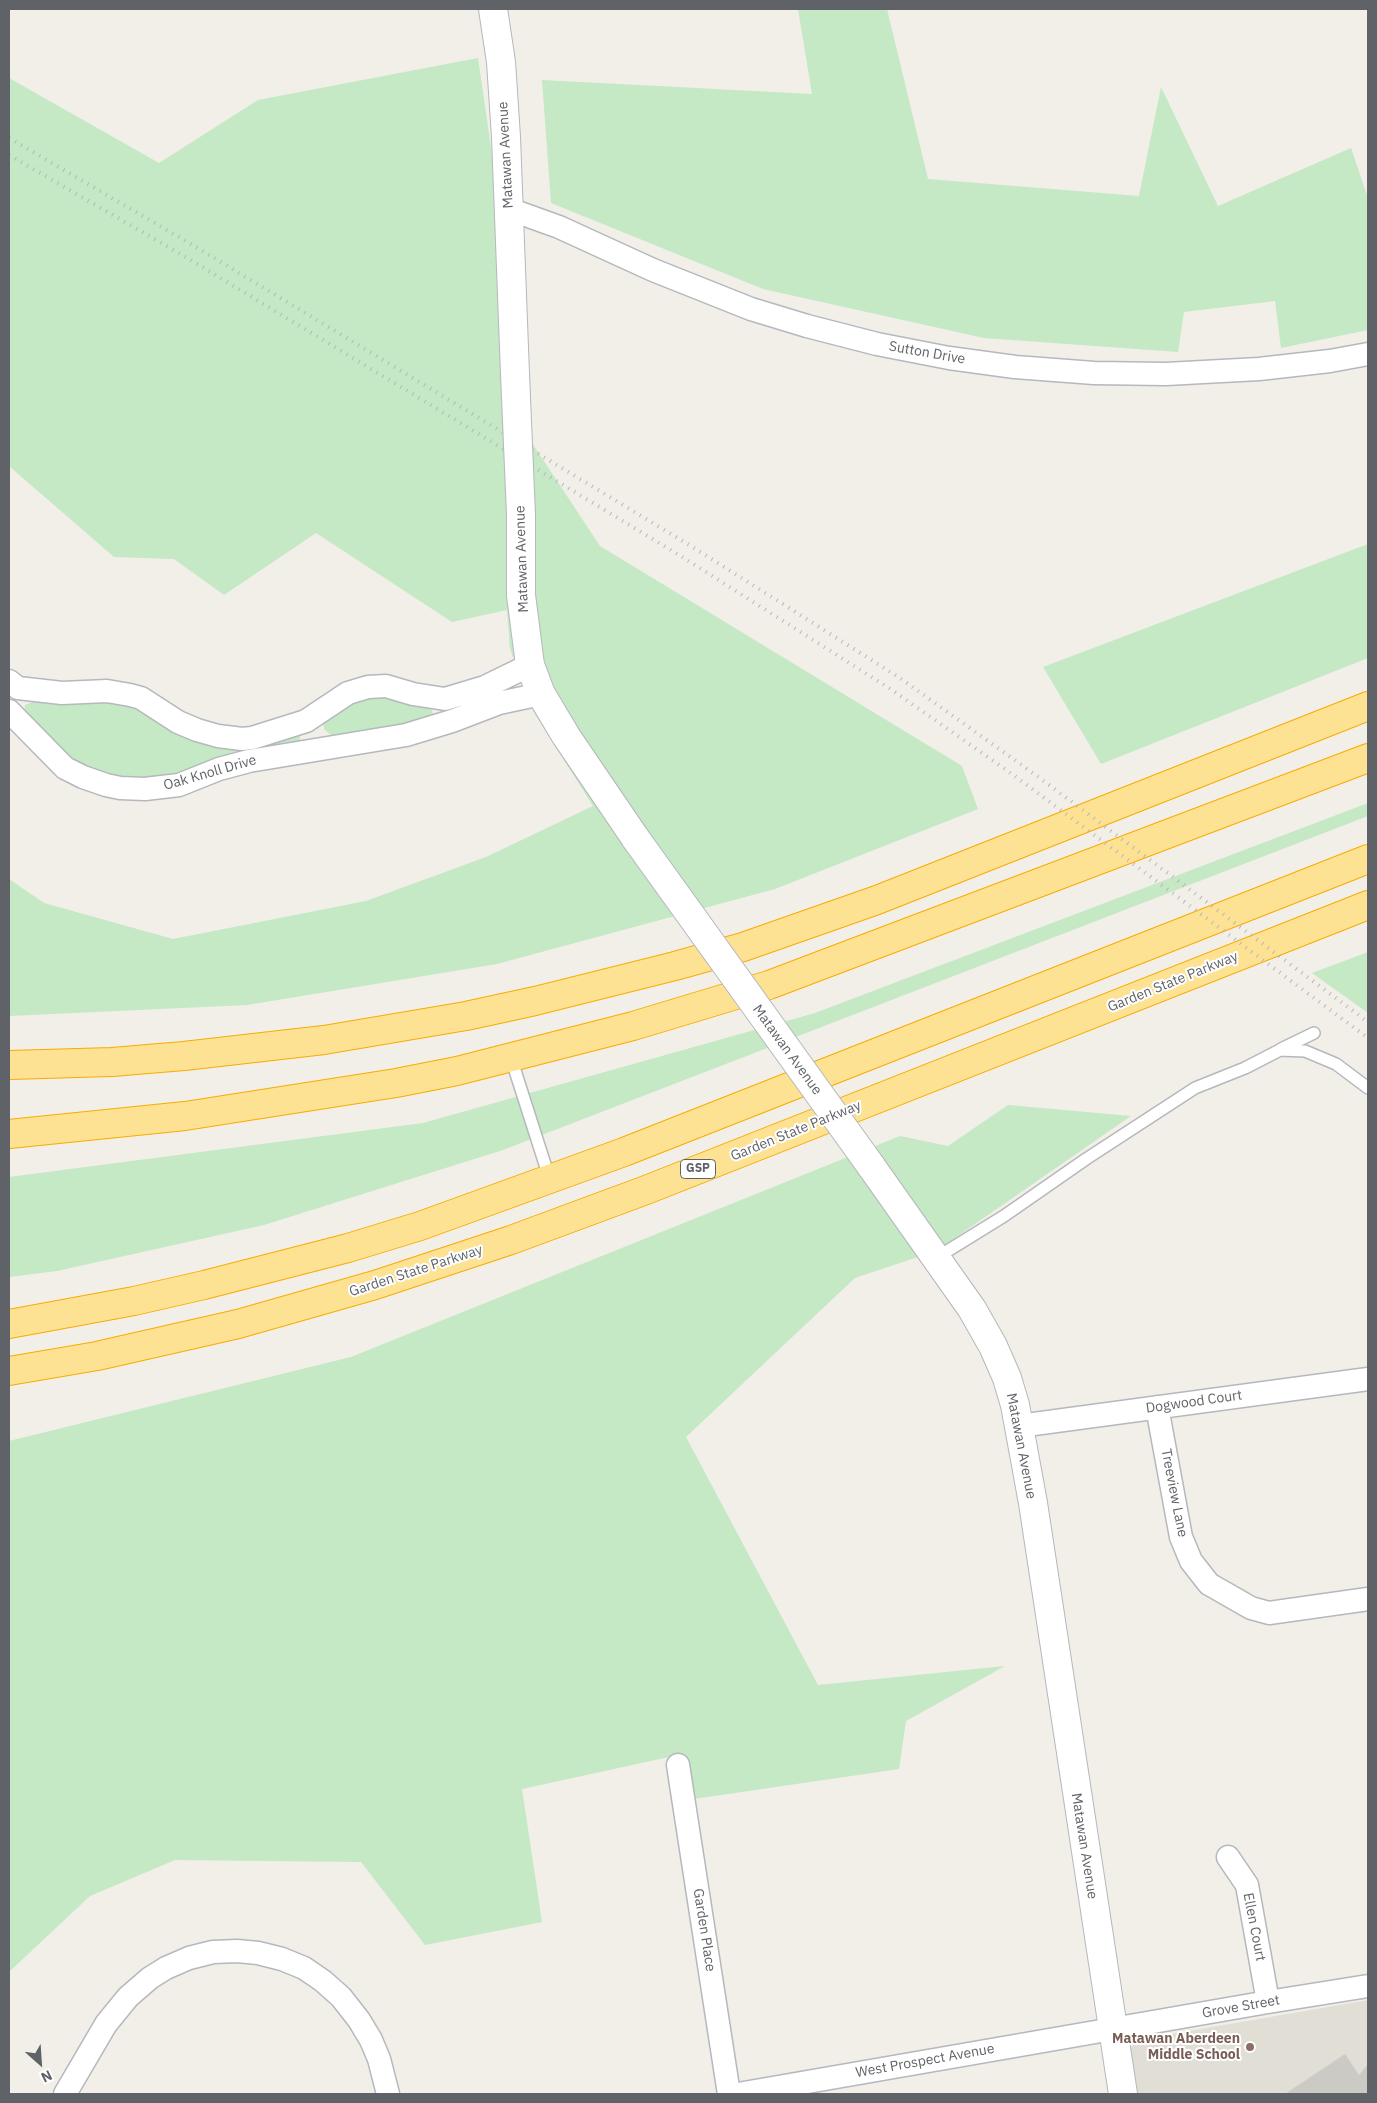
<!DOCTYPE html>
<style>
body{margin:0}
#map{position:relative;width:1377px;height:2103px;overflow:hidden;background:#f1efe8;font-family:"IBM Plex Sans",sans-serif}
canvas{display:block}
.frame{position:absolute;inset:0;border:10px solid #5f6368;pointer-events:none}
.north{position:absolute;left:15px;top:2038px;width:50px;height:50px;-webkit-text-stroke:4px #fff;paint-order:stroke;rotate:154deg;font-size:14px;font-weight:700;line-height:20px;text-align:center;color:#5f6368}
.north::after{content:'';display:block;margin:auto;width:18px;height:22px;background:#5f6368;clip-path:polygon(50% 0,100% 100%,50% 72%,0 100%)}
</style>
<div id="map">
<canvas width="1377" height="2103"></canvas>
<div class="frame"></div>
<div class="north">N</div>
</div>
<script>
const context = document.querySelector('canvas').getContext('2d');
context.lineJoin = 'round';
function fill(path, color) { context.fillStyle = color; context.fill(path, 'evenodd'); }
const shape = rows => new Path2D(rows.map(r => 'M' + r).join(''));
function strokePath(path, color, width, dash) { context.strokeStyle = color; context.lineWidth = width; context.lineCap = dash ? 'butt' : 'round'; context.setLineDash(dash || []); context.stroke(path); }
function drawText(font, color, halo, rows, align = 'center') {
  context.font = font + ' "IBM Plex Sans",sans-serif'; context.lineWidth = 4; context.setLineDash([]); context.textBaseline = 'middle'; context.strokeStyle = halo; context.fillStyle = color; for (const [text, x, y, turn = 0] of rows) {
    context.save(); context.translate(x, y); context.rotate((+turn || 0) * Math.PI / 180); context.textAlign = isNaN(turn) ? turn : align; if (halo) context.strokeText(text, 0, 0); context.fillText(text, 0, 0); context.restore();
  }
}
const education = shape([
 [1368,2000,1368,2094,1137,2094,1130,2049,1137,2040]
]);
const green = shape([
 [798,9,887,9,928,179,1139,196,1161,87,1218,206,1351,148,1368,198,1368,330,1281,348,1275,301,1184,312,1178,352,984,338,763,289,551,203,542,80,812,94],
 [478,58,526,387,526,434,600,546,962,766,978,809,775,889,497,964,247,1005,9,1016,9,879,44,903,173,939,366,901,486,857,593,806,533,711,510,649,507,610,452,622,316,533,224,595,174,559,114,557,9,466,9,78,159,163,258,100],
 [1368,544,1368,658,1101,764,1043,667],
 [368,693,431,708,433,714,427,721,338,737,331,735,324,729,323,721],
 [126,700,163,721,300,735,300,740,296,744,175,777,145,781,99,773,71,759,24,714,25,705,35,701],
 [1368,803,1368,816,503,1150,264,1225,57,1271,9,1277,9,1177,423,1123,815,1013],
 [1368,952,1368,1013,1312,973],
 [1008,1105,1131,1116,936,1251,855,1278,686,1437,818,1685,1005,1666,906,1721,899,1769,680,1801,669,1757,522,1789,542,1922,425,1945,361,1862,175,1860,90,1896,9,1972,9,1441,351,1357,900,1136,948,1146]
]);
const building = shape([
 [1345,2054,1359,2075,1368,2064,1368,2094,1285,2094]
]);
const service = shape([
 [1281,1049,1314,1033],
 [511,1058,550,1180],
 [936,1258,1004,1216,1086,1159,1195,1088,1245,1068,1280,1050,1305,1051,1336,1064,1368,1088]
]);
const minor = shape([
 [509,209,559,227,653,270,751,309,807,326,877,344,949,358,1015,367,1094,373,1166,374,1259,369,1330,361,1368,354],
 [9,681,18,688,62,693,107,691,130,695,141,698,178,722,197,730,218,736,242,739,252,738,306,721,348,693,368,687,386,686,413,694,445,699,485,687,530,665],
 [9,711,65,768,83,777,106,785,120,788,145,789,179,785,219,769,249,761,406,735,452,721,499,703,541,694],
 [1157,1407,1181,1537,1191,1561,1209,1584,1251,1608,1269,1613,1368,1599],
 [1019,1426,1368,1379],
 [678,1765,729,2094],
 [1228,1857,1247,1885,1268,2002],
 [65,2094,106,2024,128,1997,150,1978,166,1968,189,1958,213,1952,237,1951,258,1953,282,1959,304,1968,323,1981,341,1997,359,2020,371,2040,379,2059,388,2094],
 [738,2094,1268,2002,1368,1986]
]);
const tertiary = shape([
 [493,9,501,62,506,137,515,374],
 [521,515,521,595,530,665,541,694,566,736,636,839],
 [871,1166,972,1309,993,1346,1007,1378,1015,1405,1033,1503,1123,2094]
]);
const motorway = shape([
 [9,1065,112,1062,184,1056,324,1040,466,1016,535,1001,675,966,743,947,877,900,1368,706],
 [9,1134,185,1116,396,1083,457,1071,633,1026,769,985,1368,758],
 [9,1324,134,1301,204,1285,348,1248,420,1226,624,1152,1368,859],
 [9,1371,97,1356,238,1324,375,1285,511,1240,646,1190,1368,905]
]);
const rail = shape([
 [9,138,196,247,691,546,900,678,1037,776,1368,1022],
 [9,155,189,259,684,558,892,690,1012,774,1368,1038]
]);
const tertiaryBridge = shape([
 [515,374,521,515],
 [636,839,871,1166]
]);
const markers = [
 [1250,2047,5,"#8d6e63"]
];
const shields = [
 [698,1169,35]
];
const shieldNames = [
 ["GSP",698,1169]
];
const streetNames = [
 ["Matawan Avenue",506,155,-93],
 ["Sutton Drive",927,353,10],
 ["Matawan Avenue",522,559,-92],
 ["Oak Knoll Drive",210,773,-16],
 ["Garden State Parkway",1173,982,-22],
 ["Matawan Avenue",787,1050,54],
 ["Garden State Parkway",796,1131,-22],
 ["Garden State Parkway",416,1271,-18],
 ["Dogwood Court",1194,1402,-8],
 ["Matawan Avenue",1021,1446,79],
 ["Treeview Lane",1174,1493,79],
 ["Matawan Avenue",1084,1846,81],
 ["Ellen Court",1254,1927,79],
 ["Garden Place",704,1930,81],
 ["Grove Street",1241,2007,-10],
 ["West Prospect Avenue",925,2061,-10]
];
const educationNames = [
 ["Matawan Aberdeen",1240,2039],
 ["Middle School",1240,2055]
];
fill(education, '#e1ded6');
fill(green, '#c5e8c5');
fill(building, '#cccac5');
strokePath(service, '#b5b8bc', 14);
strokePath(minor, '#b5b8bc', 25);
strokePath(tertiary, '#b5b8bc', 30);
strokePath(motorway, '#f9ab00', 30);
strokePath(service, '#fff', 11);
strokePath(minor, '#fff', 22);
strokePath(tertiary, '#fff', 28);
strokePath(motorway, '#fde293', 28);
strokePath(rail, '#b6b7b8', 4, [1, 6]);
strokePath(tertiaryBridge, '#b5b8bc', 30, []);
strokePath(tertiaryBridge, '#fff', 28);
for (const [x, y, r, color] of markers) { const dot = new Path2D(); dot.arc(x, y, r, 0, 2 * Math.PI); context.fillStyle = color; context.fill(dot); strokePath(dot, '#fff', 2); }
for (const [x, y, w] of shields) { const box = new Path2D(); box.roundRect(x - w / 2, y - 9.5, w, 19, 4); context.fillStyle = '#fff'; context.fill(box); strokePath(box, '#5f6368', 1); }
drawText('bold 12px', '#5f6368', null, shieldNames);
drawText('14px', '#5f6368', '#fff', streetNames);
drawText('bold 14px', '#785e54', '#fff', educationNames, 'right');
</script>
